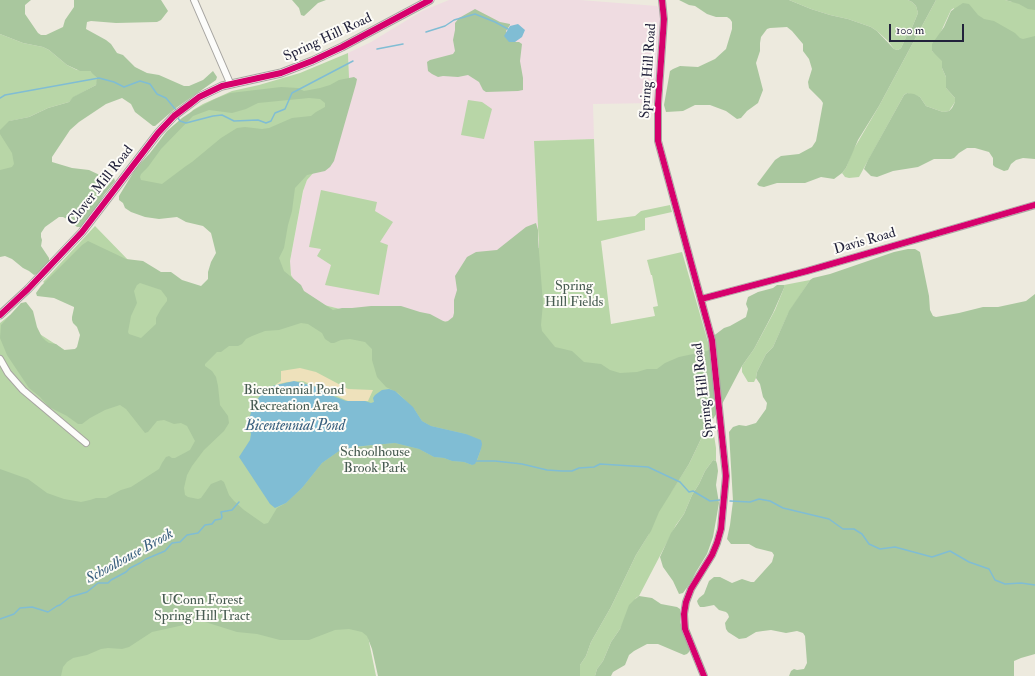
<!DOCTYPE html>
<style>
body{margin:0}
#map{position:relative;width:1035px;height:676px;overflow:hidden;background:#edeade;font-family:"IM FELL Double Pica",serif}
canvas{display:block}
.scale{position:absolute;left:889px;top:24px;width:75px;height:18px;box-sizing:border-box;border:2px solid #22223b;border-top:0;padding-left:5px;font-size:12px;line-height:14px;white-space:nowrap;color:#22223b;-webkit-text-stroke:3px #fdfcf7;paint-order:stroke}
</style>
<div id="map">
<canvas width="1035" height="676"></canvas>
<div class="scale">100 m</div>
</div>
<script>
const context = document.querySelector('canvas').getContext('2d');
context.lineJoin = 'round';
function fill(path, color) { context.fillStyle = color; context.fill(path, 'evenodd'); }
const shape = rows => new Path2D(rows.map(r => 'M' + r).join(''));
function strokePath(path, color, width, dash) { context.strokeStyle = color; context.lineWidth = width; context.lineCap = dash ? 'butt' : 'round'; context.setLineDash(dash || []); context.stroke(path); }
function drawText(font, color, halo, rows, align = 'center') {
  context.font = font + ' "IM FELL Double Pica",serif'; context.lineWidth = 4; context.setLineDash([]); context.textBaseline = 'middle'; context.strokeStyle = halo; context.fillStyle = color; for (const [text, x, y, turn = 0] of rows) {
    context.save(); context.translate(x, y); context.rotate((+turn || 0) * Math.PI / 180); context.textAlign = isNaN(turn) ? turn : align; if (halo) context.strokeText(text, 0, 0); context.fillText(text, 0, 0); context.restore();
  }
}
const built = shape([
 [449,0,580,0,657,6,661,11,655,103,593,104,594,139,534,141,539,249,520,252,461,319,447,322,340,309,324,305,306,295,293,280,290,271,290,261,304,187,307,180,315,171,349,66,348,53,371,42,422,11]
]);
const green = shape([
 [789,0,908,0,912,2,916,6,918,13,911,30,907,35,901,48,898,50,894,49,888,41,877,31,871,27,848,19,830,15,811,9],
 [936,0,1005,0,1012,2,1035,0,1035,39,942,68,946,77,946,88,955,98,955,102,949,111,943,112,926,106,920,97,907,93,904,95,859,177,849,178,845,177,842,173,846,168,852,152,879,106],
 [954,8,941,58,932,51,951,10],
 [0,34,23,43,43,47,49,50,67,65,77,70,90,71,93,73,97,78,97,82,96,85,74,97,69,102,48,108,29,117,10,121,46,124,0,200],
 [348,53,349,78,315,171,307,180,303,191,290,261,291,275,301,291,324,305,340,309,450,322,520,252,539,248,534,141,594,139,597,221,635,216,641,211,670,205,672,212,645,218,645,230,601,241,611,324,655,316,653,307,658,306,652,275,651,275,647,260,682,252,710,349,671,492,689,464,701,439,712,422,716,448,716,461,713,460,705,471,699,484,692,495,684,514,676,525,639,596,636,598,620,629,611,642,603,661,597,669,595,676,580,676,580,665,586,656,591,642,611,607,636,555,649,534,364,617,376,676,0,676,0,323,10,315,88,365,123,333,43,282,95,226,132,264,247,304,274,250,123,190,193,110,203,104,232,91,259,85,300,73],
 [468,100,482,102,492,109,484,139,461,135],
 [321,190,377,202,375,211,393,222,380,242,388,245,379,295,325,285,331,265,317,256,321,249,309,247],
 [810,280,788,314,773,347,766,354,757,372,756,378,754,382,748,382,742,372,742,366,754,349,775,310,784,288,784,285]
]);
const forest = shape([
 [0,0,31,0,25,5,25,14,38,33,41,35,46,35,63,27,65,20,74,7,74,0,161,0,168,11,161,20,157,22,116,23,91,21,87,22,86,29,106,40,111,44,117,53,123,55,135,67,147,73,159,75,184,86,189,86,203,80,213,71,217,77,216,80,176,108,155,126,153,126,135,112,131,104,122,98,106,104,79,122,70,130,52,157,52,162,72,168,89,170,104,177,114,178,115,181,104,195,92,215,81,227,77,227,69,220,63,217,59,217,45,227,41,233,41,237,42,240,41,246,49,258,49,262,37,274,34,275,29,271,23,268,12,259,5,256,0,257,0,170,12,167,14,164,12,153,0,134,0,130,9,121,29,117,48,108,69,102,73,97,96,85,97,78,90,71,80,71,67,65,49,50,43,47,23,43,0,34],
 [292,0,326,0,318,3,304,16,301,15,299,8],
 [679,0,789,0,811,9,830,15,848,19,871,27,877,31,894,49,898,50,901,48,907,35,911,30,918,13,916,6,912,2,908,0,936,0,879,106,858,140,846,168,842,173,834,179,821,177,805,183,777,183,764,187,759,186,757,184,775,160,781,156,799,154,812,147,816,141,823,103,821,100,809,88,808,82,812,69,809,59,803,51,803,44,792,31,787,27,770,28,767,29,761,37,760,43,760,51,756,63,763,90,758,103,747,111,741,118,737,119,726,111,710,105,695,105,683,111,666,112,664,105,670,71,673,69,680,66,698,67,715,59,726,49,732,29,732,22,730,19,727,17,716,17,707,14,695,6,689,5],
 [1005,0,1035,0,1035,10,1028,9,1019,4],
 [963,3,969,4,978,15,984,19,994,21,1015,33,1020,38,1023,39,1035,36,1035,159,1023,158,1016,160,1011,164,1008,170,1004,171,995,167,993,165,993,158,989,152,975,148,967,148,959,153,954,158,951,159,934,159,918,167,893,171,877,177,871,176,864,169,868,160,904,95,907,93,914,94,920,97,926,106,943,112,949,111,952,108,955,102,955,98,946,88,946,77,942,68,942,61,932,51,932,44,944,27,951,11],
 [475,9,500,22,510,24,510,25,506,31,507,36,512,42,519,42,522,44,520,61,523,78,523,90,518,91,486,92,483,90,479,82,468,75,458,77,443,76,438,77,432,74,428,71,427,62,430,60,453,54,455,51,453,40,455,30,455,23,459,18],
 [354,77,357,79,356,84,334,161,330,167,325,171,307,175,295,188,292,211,288,225,284,248,279,258,284,271,301,285,304,291,333,310,342,308,352,308,371,306,401,306,420,312,430,314,445,322,448,321,453,317,454,313,454,300,457,290,455,276,467,257,476,252,497,250,526,227,536,223,538,230,538,239,543,303,541,325,542,331,555,347,572,351,584,362,601,364,610,370,620,373,637,372,647,369,657,369,665,363,679,357,707,351,711,348,713,336,716,334,724,328,730,326,746,317,748,309,746,304,748,297,758,292,773,288,777,285,784,285,784,288,773,313,754,349,742,366,721,406,701,439,689,464,659,512,651,531,636,555,611,607,591,642,586,656,580,665,580,676,378,676,372,649,367,636,362,632,349,629,335,630,309,640,280,640,257,634,237,632,202,621,152,632,129,647,122,649,108,648,101,649,87,655,73,658,67,662,63,667,61,676,0,676,0,469,28,479,47,493,64,499,81,502,90,500,96,498,106,498,121,490,131,487,159,469,162,463,166,457,169,456,172,458,175,458,190,450,195,441,187,426,181,423,174,424,164,420,157,421,148,432,145,433,126,409,120,405,105,410,90,418,82,424,78,424,67,416,49,407,40,397,29,388,7,355,0,338,1,325,21,303,26,302,33,311,37,327,42,337,46,341,49,343,56,344,64,350,75,349,77,347,80,335,77,327,73,323,72,320,72,317,74,308,74,307,54,298,37,296,36,293,41,286,82,245,88,241,126,259,143,261,161,272,171,272,182,280,201,286,208,279,208,272,211,262,216,253,211,233,203,226,186,222,177,217,159,219,145,217,131,212,125,208,123,203,119,200,119,196,136,168,150,153,167,131,182,118,194,110,215,99,230,93,281,87,298,88,304,91,320,88,330,85,339,80],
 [309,98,320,99,325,103,325,107,316,112,311,116,292,118,269,128,262,129,245,127,237,128,221,138,192,162,186,166,162,184,141,180,140,177,141,174,148,167,161,149,193,116,209,110,232,113,246,109,258,103],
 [140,283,161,290,167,298,167,301,161,309,156,318,156,324,141,338,129,334,128,332,131,316,137,303,134,291,137,285],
 [301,323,308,324,322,333,325,339,331,343,334,343,341,340,350,339,365,342,372,349,372,360,377,377,386,387,398,393,415,410,422,421,431,426,466,434,481,449,477,461,472,465,464,462,452,461,444,458,434,457,419,449,395,443,349,448,339,451,322,463,302,488,286,503,277,508,268,523,264,524,244,510,234,501,229,495,224,482,221,480,211,484,201,498,198,499,188,497,185,495,184,488,187,475,192,466,204,450,224,431,229,423,228,416,220,405,218,386,216,377,212,371,205,366,205,364,217,352,221,352,229,346,238,346,242,344,246,339,252,336,265,331,279,330],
 [908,249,915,249,920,252,929,296,930,310,933,316,936,317,959,313,983,307,998,307,1026,301,1035,294,1035,654,1021,658,1014,661,1014,676,789,676,791,671,794,669,797,670,804,669,807,663,805,636,803,633,797,631,786,633,771,630,763,631,756,632,746,638,739,639,728,632,726,629,725,623,729,617,728,614,726,612,719,610,714,605,704,607,700,607,698,604,697,601,699,598,704,594,709,581,714,577,720,577,732,583,742,579,751,582,754,582,772,562,774,555,772,552,756,548,749,544,731,544,727,539,730,525,733,501,729,432,733,427,739,425,746,426,756,423,766,409,767,403,763,397,760,384,756,378,757,372,766,354,773,347,789,311,810,280,813,278,830,274,894,252],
 [713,460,716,461,717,464,718,471,716,485,719,503,713,537,707,554,696,572,691,582,683,593,679,594,673,581,663,567,660,557,671,533,684,514,692,495,699,484,705,471],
 [639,596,652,598,661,604,677,607,680,609,680,622,690,648,689,652,687,654,684,655,658,644,647,644,634,651,629,655,625,665,613,672,611,676,595,676,597,669,603,661,611,642,620,629,629,605,634,600]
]);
const sand = shape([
 [300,368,316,372,348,389,373,390,368,401,348,401,303,381,287,382,275,385,281,381,281,371]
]);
const water = shape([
 [518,24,525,30,522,37,515,42,509,42,504,36,510,26],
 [294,381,317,387,328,394,346,401,365,401,371,403,374,402,373,398,375,395,382,390,389,389,395,391,413,407,422,421,431,426,466,434,481,440,482,444,481,449,477,460,475,464,472,465,464,462,452,461,444,458,434,457,419,449,395,443,353,447,339,451,322,463,302,488,286,503,275,508,270,504,239,457,250,440,251,434,248,424,252,408,255,402,268,387]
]);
const stream = shape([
 [426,32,445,26,454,20,475,14,495,22,508,29],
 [377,49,403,44],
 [0,98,5,95,99,78,114,82,124,87,140,81,150,84,157,94,166,98,176,110],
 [178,118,180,121,186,123,213,116,222,115,234,121,258,120,266,123,271,121,275,113,285,109,292,93,353,61],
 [476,461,495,461,522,464,547,470,562,471,572,471,579,468,594,467,600,464,648,467,680,482,689,492,693,491,710,501,720,500],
 [730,501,750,502,759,499,770,501,783,508,829,519,843,529,854,529,862,534,869,544,880,549,895,547,932,557,950,551,969,562,989,569,995,580,1005,584,1021,583,1035,585],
 [0,619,14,614,20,608,32,607,48,612,57,606,60,605,70,597,87,592,98,583,108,583,111,580,126,572,130,568,140,563,146,559,165,551,172,543,180,542,187,535,198,533,205,525,212,524,215,520,221,519,222,517,221,512,232,510,239,502]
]);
const minor = shape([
 [194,0,230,83],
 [662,0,664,19,658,104,658,141,712,340,726,476,721,529,717,543,712,555,691,589,686,602,684,614,685,629,704,676],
 [701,299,807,271,1035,205],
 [0,359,8,373,23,390,86,443]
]);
const tertiary = shape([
 [0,315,28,289,82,232,158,133,174,116,190,104,199,97,222,86,281,73,312,61,342,47,430,0]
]);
const cycleway = shape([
 [662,0,664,19,658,104,658,141,712,340,726,476,721,529,717,543,712,555,691,589,686,602,684,614,685,629,704,676],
 [701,299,807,271,1035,205],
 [0,315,28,289,82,232,158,133,174,116,190,104,199,97,222,86,281,73,312,61,342,47,430,0]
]);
const streetNames = [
 ["Spring Hill Road",328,38,-25],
 ["Spring Hill Road",649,71,-86],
 ["Clover Mill Road",101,186,-52],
 ["Davis Road",865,242,-16],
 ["Spring Hill Road",704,390,-97]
];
const parkNames = [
 ["Spring",574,287],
 ["Hill Fields",574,303],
 ["Bicentennial Pond",294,391],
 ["Recreation Area",294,407],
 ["Schoolhouse",375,453],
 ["Brook Park",375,469],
 ["UConn Forest",202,601],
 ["Spring Hill Tract",202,617]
];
const waterNames = [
 ["Bicentennial Pond",295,427],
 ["Schoolhouse Brook",130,557,-29]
];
fill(built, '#efdce1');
fill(green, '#b8d6a7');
fill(forest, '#a9c79e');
fill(sand, '#eee1bb');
fill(water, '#80bdd4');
strokePath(stream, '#80bdd4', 1.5);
strokePath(minor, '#a7a5a1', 8);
strokePath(tertiary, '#a7a5a1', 9);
strokePath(minor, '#fcfcfa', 6);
strokePath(tertiary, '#fcfcfa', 7);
strokePath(cycleway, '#d6006c', 6);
drawText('14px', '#22223b', '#fdfcf7', streetNames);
drawText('14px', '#475b51', '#fdfcf7', parkNames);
drawText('italic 15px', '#385f7e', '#fdfcf7', waterNames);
</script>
